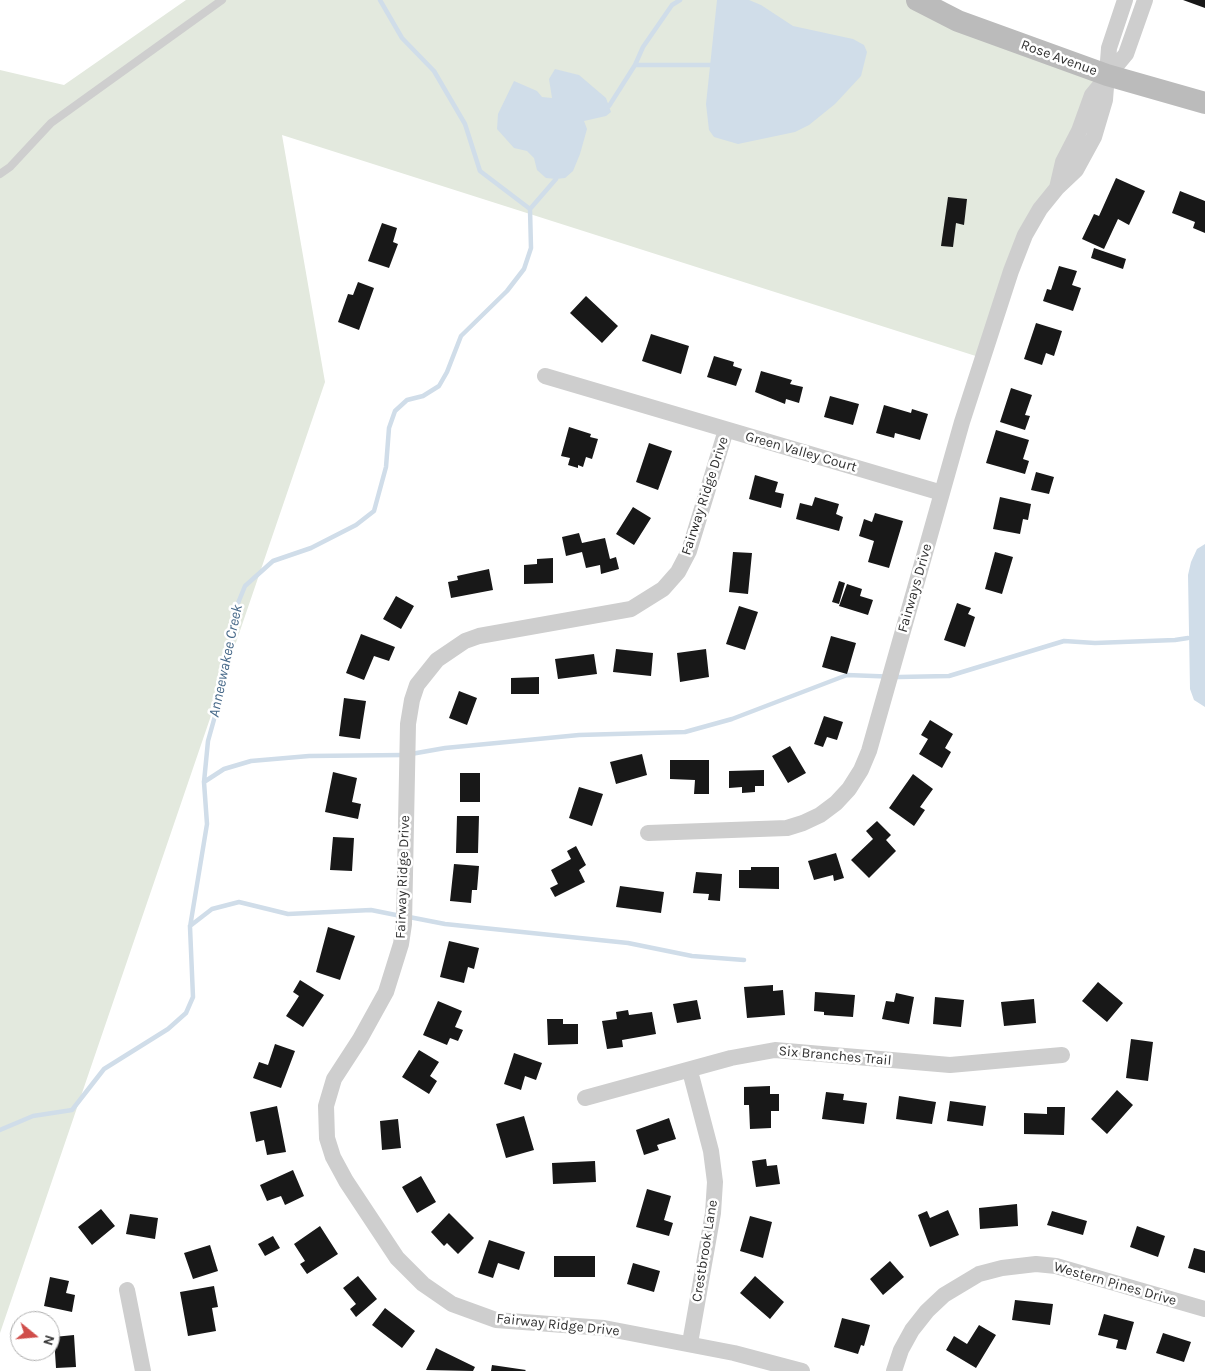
<!DOCTYPE html>
<style>
body{margin:0}
#map{position:relative;width:1205px;height:1371px;overflow:hidden;background:#fff;font-family:Karla,sans-serif}
canvas{display:block}
.north{position:absolute;left:10px;top:1311px;width:50px;height:50px;box-sizing:border-box;background:#fff;border:1px solid #adadad;border-radius:50%;rotate:107deg;font-size:14px;font-weight:700;line-height:20px;text-align:center;color:#313131}
.north::after{content:'';display:block;margin:auto;width:18px;height:22px;background:#d04d4a;clip-path:polygon(50% 0,100% 100%,50% 72%,0 100%)}
</style>
<div id="map">
<canvas width="1205" height="1371"></canvas>
<div class="north">N</div>
</div>
<script>
const context = document.querySelector('canvas').getContext('2d');
context.lineJoin = 'round';
function fill(path, color) { context.fillStyle = color; context.fill(path, 'evenodd'); }
const shape = rows => new Path2D(rows.map(r => 'M' + r).join(''));
function strokePath(path, color, width, dash) { context.strokeStyle = color; context.lineWidth = width; context.lineCap = dash ? 'butt' : 'round'; context.setLineDash(dash || []); context.stroke(path); }
function drawText(font, color, halo, rows, align = 'center') {
  context.font = font + ' Karla,sans-serif'; context.lineWidth = 5; context.setLineDash([]); context.textBaseline = 'middle'; context.strokeStyle = halo; context.fillStyle = color; for (const [text, x, y, turn = 0] of rows) {
    context.save(); context.translate(x, y); context.rotate((+turn || 0) * Math.PI / 180); context.textAlign = isNaN(turn) ? turn : align; if (halo) context.strokeText(text, 0, 0); context.fillText(text, 0, 0); context.restore();
  }
}
const green = shape([
 [186,0,917,0,1107,75,1040,209,982,358,282,135,325,382,0,1333,0,70,64,85]
]);
const water = shape([
 [717,0,749,0,761,5,793,26,853,39,864,45,867,52,861,76,835,104,809,125,795,132,738,144,714,137,709,130,706,104],
 [555,69,579,75,606,98,611,112,606,116,584,121,587,129,580,154,573,171,565,178,556,179,546,178,537,170,534,158,527,151,514,148,497,129,498,114,514,81,537,91,542,97,552,98,549,79],
 [1205,544,1205,707,1194,700,1190,689,1188,575,1191,562,1197,549]
]);
const stream = shape([
 [635,65,712,65],
 [609,106,635,65,643,47,672,5,680,0],
 [530,209,556,179],
 [411,754,445,748,579,735,685,732,732,719,847,675,899,677,949,676,1064,641,1095,643,1175,640,1188,638],
 [204,782,224,769,251,761,309,756,404,755],
 [409,917,445,924,628,943,692,956,744,960],
 [190,926,212,909,239,902,288,914,371,910,401,916],
 [0,1130,33,1116,72,1110,104,1069,168,1029,186,1013,193,997,190,927,207,824,204,782,208,741,229,666,234,613,245,586,273,561,311,548,356,525,374,511,386,467,389,428,395,411,407,400,423,396,439,386,447,372,461,336,507,291,524,269,531,248,530,209,480,171,465,124,434,71,402,38,380,0]
]);
const building = shape([
 [1183,0,1205,0,1205,8],
 [1116,178,1145,191,1129,225,1118,219,1104,249,1082,239,1094,214,1099,216],
 [1180,191,1205,201,1205,233,1193,228,1195,222,1172,213],
 [948,197,967,199,964,225,956,223,953,247,941,246],
 [382,223,397,228,393,242,398,244,389,268,368,261],
 [1094,248,1126,259,1123,269,1091,258],
 [1059,266,1077,271,1072,285,1081,288,1073,311,1043,301,1047,289,1051,290],
 [358,282,374,288,359,330,338,322,348,294,353,295],
 [586,296,618,326,602,343,570,313],
 [1036,323,1062,331,1054,356,1046,353,1042,365,1024,359],
 [651,334,689,346,681,374,642,361],
 [714,356,734,362,733,366,742,369,736,386,707,377],
 [761,371,792,380,790,384,803,387,799,403,786,399,785,404,755,392],
 [1011,388,1032,395,1025,415,1030,416,1025,430,1000,422],
 [830,396,859,404,853,425,824,417],
 [884,405,911,413,912,409,928,414,920,440,895,433,894,438,876,433],
 [569,427,591,434,590,437,598,439,592,459,586,457,583,467,578,465,578,468,568,465,570,458,561,456],
 [996,430,1029,440,1023,459,1029,461,1025,474,986,463],
 [649,443,672,451,658,490,636,482],
 [1036,472,1054,477,1049,494,1031,490],
 [755,475,778,482,775,492,784,494,781,508,749,499],
 [815,497,839,504,836,514,843,517,839,531,796,519,800,503,812,506],
 [1000,497,1031,504,1028,520,1023,519,1020,534,993,529],
 [633,507,651,518,634,545,616,534],
 [875,513,903,521,889,568,868,562,874,541,859,536,864,519,872,522],
 [579,533,582,543,605,538,610,559,616,557,619,569,601,574,600,565,586,568,582,552,566,556,562,537],
 [733,552,752,553,748,594,729,592],
 [995,552,1013,557,1002,594,985,589],
 [553,558,553,583,524,584,524,565,537,564,537,559],
 [489,569,493,590,451,598,448,582,458,580,457,576],
 [839,581,845,583,839,604,832,602],
 [847,584,862,589,860,596,873,600,868,615,839,606],
 [396,596,414,606,401,629,383,619],
 [957,603,971,608,968,614,975,617,965,647,944,640],
 [739,606,758,612,745,650,726,644],
 [361,634,395,647,389,661,374,656,364,680,346,673],
 [831,636,856,643,847,674,822,667],
 [616,649,653,653,651,676,613,672],
 [706,649,709,677,680,682,677,653],
 [594,654,597,674,558,679,555,659],
 [539,677,539,694,511,694,511,678],
 [459,691,477,698,467,725,449,718],
 [344,698,366,701,360,739,339,736],
 [824,716,843,722,837,740,827,737,823,747,814,744],
 [930,720,953,734,945,748,951,752,942,768,919,754,928,739,921,735],
 [790,746,806,773,788,783,772,756],
 [642,754,647,775,616,784,610,762],
 [670,760,709,760,709,794,694,794,695,780,670,779],
 [764,770,764,786,755,786,755,792,742,793,742,787,729,788,729,771],
 [333,772,357,778,352,802,361,804,358,819,325,812],
 [460,773,480,773,480,802,460,802],
 [913,774,933,789,920,807,925,810,914,826,889,808],
 [579,787,603,794,592,826,569,818],
 [457,816,479,816,478,853,456,853],
 [877,821,891,835,886,840,896,851,869,878,851,860,873,839,866,831],
 [333,837,354,838,352,871,330,870],
 [576,846,586,865,579,870,585,882,555,897,550,888,558,884,551,870,571,859,567,851],
 [836,853,844,878,834,881,833,875,814,880,808,861],
 [454,864,479,866,477,890,472,890,471,903,450,901],
 [751,867,779,867,779,889,739,888,739,870,751,870],
 [696,872,722,874,720,901,708,900,709,894,693,893],
 [620,886,664,892,661,913,616,907],
 [328,927,355,936,340,980,316,972],
 [449,941,479,948,474,969,468,967,464,983,440,977],
 [300,980,324,995,303,1027,286,1016,299,996,293,992],
 [1098,982,1123,1003,1107,1022,1082,1001],
 [773,985,773,991,783,990,785,1015,747,1018,744,987],
 [815,992,855,995,853,1017,824,1015,824,1012,814,1011],
 [896,993,914,997,909,1024,882,1019,886,1001,894,1002],
 [935,997,964,1000,961,1027,933,1024],
 [1034,999,1036,1023,1004,1026,1001,1002],
 [697,1000,701,1019,677,1023,673,1004],
 [438,1001,462,1011,455,1027,463,1030,458,1041,450,1038,447,1045,423,1035],
 [628,1010,629,1015,652,1012,656,1034,622,1040,623,1047,607,1049,602,1021,617,1019,616,1012],
 [547,1019,563,1019,563,1024,578,1024,578,1044,548,1045],
 [1131,1039,1153,1042,1148,1081,1126,1078],
 [275,1044,295,1051,281,1088,253,1078,259,1062,268,1065],
 [419,1050,439,1062,430,1076,437,1081,429,1094,402,1077],
 [514,1053,542,1063,536,1080,525,1076,521,1090,504,1084],
 [770,1086,770,1094,779,1094,779,1111,771,1111,771,1128,750,1129,749,1105,744,1105,744,1087],
 [1117,1090,1133,1105,1107,1134,1091,1119],
 [826,1092,844,1094,843,1100,867,1103,864,1124,822,1119],
 [899,1096,936,1102,932,1124,896,1119],
 [950,1101,986,1106,983,1126,947,1121],
 [277,1106,286,1152,267,1155,264,1140,256,1142,250,1112],
 [1047,1107,1065,1107,1064,1135,1024,1134,1024,1113,1047,1114],
 [524,1116,534,1150,506,1158,496,1124],
 [669,1118,676,1139,657,1145,659,1150,644,1155,636,1130],
 [398,1119,401,1148,382,1150,380,1121],
 [766,1159,767,1166,777,1165,780,1184,756,1187,752,1161],
 [595,1161,596,1182,553,1184,552,1163],
 [293,1170,304,1196,285,1205,281,1196,267,1201,260,1185],
 [421,1176,436,1202,417,1213,402,1187],
 [647,1189,671,1196,664,1220,673,1223,669,1236,636,1227],
 [1017,1204,1018,1226,980,1229,979,1208],
 [101,1209,115,1226,92,1245,78,1227],
 [948,1210,959,1235,930,1247,918,1215,927,1211,930,1218],
 [1052,1211,1087,1221,1083,1235,1047,1225],
 [449,1213,474,1238,458,1254,447,1243,444,1246,431,1232],
 [130,1214,158,1218,155,1239,126,1234],
 [750,1216,772,1222,763,1258,740,1251],
 [320,1226,338,1254,307,1274,300,1264,305,1261,294,1244],
 [1137,1226,1165,1236,1158,1257,1130,1247],
 [273,1236,280,1248,265,1256,258,1244],
 [489,1240,525,1252,519,1270,498,1263,493,1278,478,1273],
 [210,1245,218,1271,193,1279,184,1253],
 [1194,1248,1205,1251,1205,1273,1188,1268],
 [554,1256,595,1256,595,1277,554,1277],
 [890,1261,904,1277,883,1295,870,1279],
 [633,1263,660,1271,654,1292,627,1284],
 [358,1276,377,1299,356,1317,350,1309,356,1304,343,1288],
 [755,1276,784,1302,770,1319,740,1293],
 [50,1277,69,1281,66,1293,75,1295,72,1312,44,1306],
 [214,1286,218,1307,212,1308,216,1331,188,1336,180,1292],
 [1015,1300,1053,1304,1050,1325,1012,1320],
 [385,1308,415,1331,402,1348,372,1325],
 [1104,1314,1134,1322,1126,1350,1116,1348,1118,1340,1098,1335],
 [842,1318,870,1325,864,1346,861,1345,858,1354,834,1347],
 [979,1325,996,1335,976,1368,946,1350,954,1336,967,1344],
 [1163,1333,1191,1342,1184,1362,1156,1353],
 [74,1335,76,1367,56,1368,54,1337],
 [436,1348,475,1367,473,1371,426,1370],
 [492,1365,526,1370,525,1371,491,1371]
]);
const lane = shape([
 [0,174,10,167,51,123,222,0]
]);
const street = shape([
 [1057,188,1063,162,1079,131,1092,95,1126,54,1145,0],
 [545,376,942,493],
 [726,430,689,551,678,572,663,589,631,609,479,636,465,641,437,660,417,685,412,700,408,724,404,924,401,944,386,992,360,1039,334,1079,326,1106,327,1138,333,1157,346,1181,397,1258,423,1284,452,1304,496,1320,604,1328,734,1353,802,1371],
 [648,833,787,828,803,823,820,815,836,803,849,789,861,770,869,751,962,422,1011,271,1025,235,1040,209,1057,188,1076,170,1094,137,1105,100,1109,48,1125,0],
 [690,1071,711,1151,715,1182,713,1213,690,1343],
 [585,1098,731,1058,775,1050,950,1065,1062,1055],
 [127,1290,143,1371],
 [894,1371,901,1350,912,1330,927,1311,944,1295,979,1274,1002,1268,1036,1264,1056,1266,1205,1309]
]);
const secondary = shape([
 [917,0,958,21,1107,75,1205,103]
]);
const streetNames = [
 ["Rose Avenue",1059,58,20],
 ["Green Valley Court",801,452,16],
 ["Fairway Ridge Drive",705,496,-72],
 ["Fairways Drive",915,588,-74],
 ["Fairway Ridge Drive",403,877,-88],
 ["Six Branches Trail",835,1056,5],
 ["Crestbrook Lane",705,1251,-81],
 ["Western Pines Drive",1115,1284,16],
 ["Fairway Ridge Drive",558,1325,6]
];
const waterNames = [
 ["Anneewakee Creek",226,661,-78]
];
fill(green, '#e3e9de');
fill(water, '#d0dde9');
strokePath(stream, '#d0dde9', 4.5);
fill(building, '#181818');
strokePath(lane, '#cecece', 8);
strokePath(street, '#cecece', 16);
strokePath(secondary, '#bbb', 22);
drawText('14px', '#313131', '#fff', streetNames);
drawText('italic 15px', '#486a8a', '#fff', waterNames);
</script>
